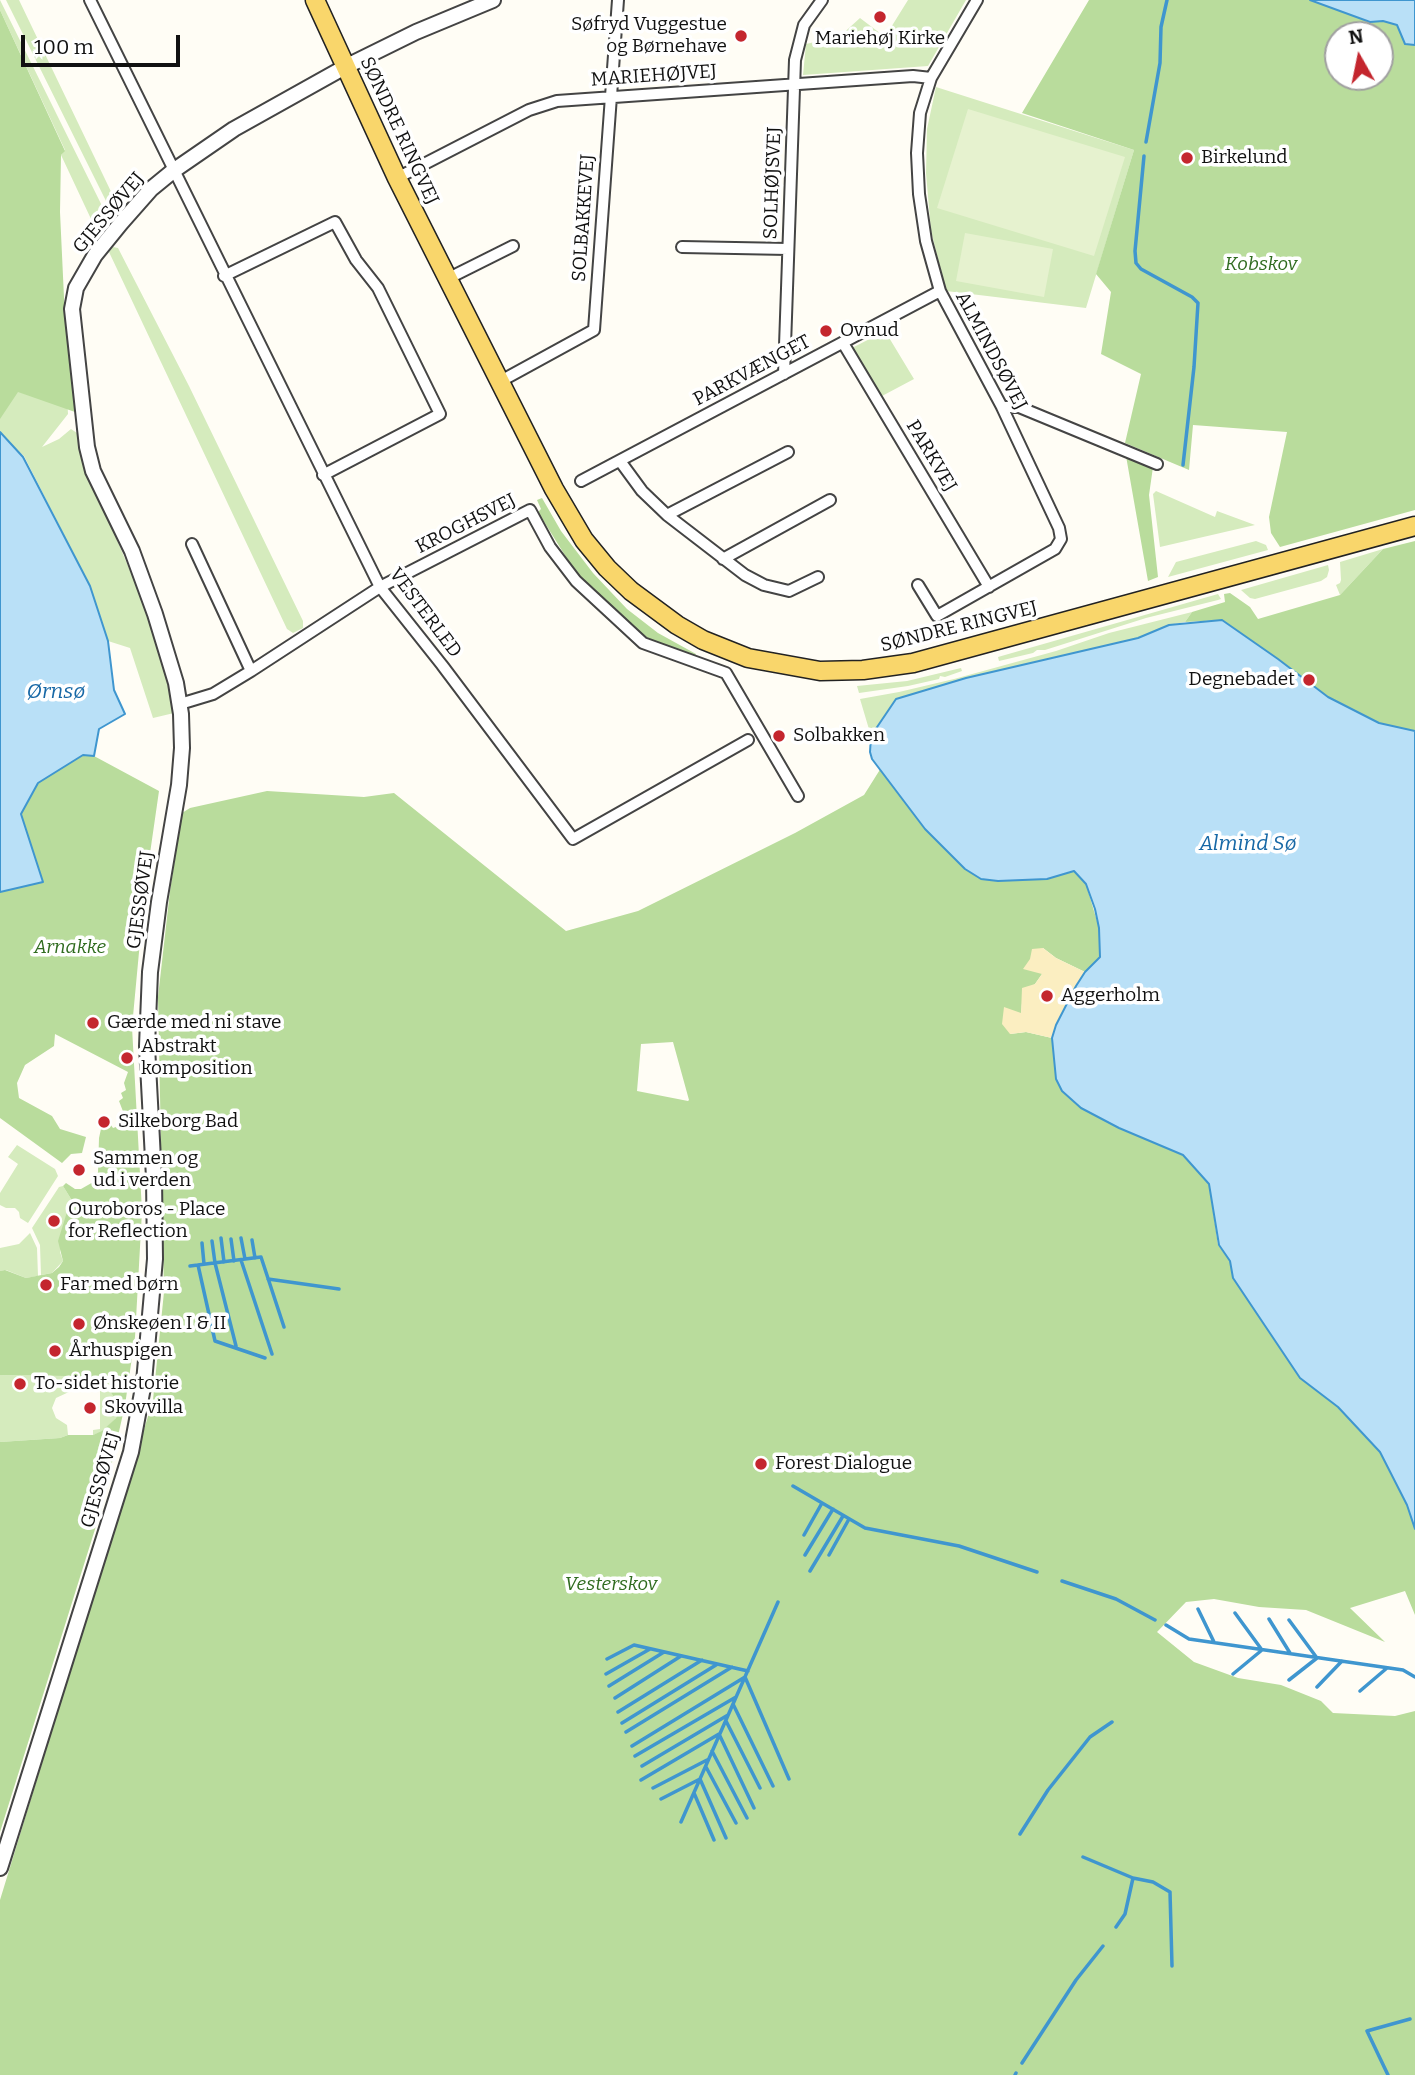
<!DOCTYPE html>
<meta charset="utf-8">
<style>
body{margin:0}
#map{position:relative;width:1415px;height:2075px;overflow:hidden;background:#fffdf5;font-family:Bitter,serif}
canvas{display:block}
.north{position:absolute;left:1324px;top:21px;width:70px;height:70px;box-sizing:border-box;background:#fff;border:2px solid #a0a0a0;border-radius:50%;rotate:351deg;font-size:19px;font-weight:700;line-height:28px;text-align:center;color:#111}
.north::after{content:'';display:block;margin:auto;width:24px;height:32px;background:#c4262e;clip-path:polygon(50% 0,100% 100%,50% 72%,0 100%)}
.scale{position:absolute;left:21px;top:35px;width:159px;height:32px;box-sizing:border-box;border:4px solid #111;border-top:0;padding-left:9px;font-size:21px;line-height:24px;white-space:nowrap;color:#111;-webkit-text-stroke:5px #fff;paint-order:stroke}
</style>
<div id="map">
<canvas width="1415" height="2075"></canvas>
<div class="north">N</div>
<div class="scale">100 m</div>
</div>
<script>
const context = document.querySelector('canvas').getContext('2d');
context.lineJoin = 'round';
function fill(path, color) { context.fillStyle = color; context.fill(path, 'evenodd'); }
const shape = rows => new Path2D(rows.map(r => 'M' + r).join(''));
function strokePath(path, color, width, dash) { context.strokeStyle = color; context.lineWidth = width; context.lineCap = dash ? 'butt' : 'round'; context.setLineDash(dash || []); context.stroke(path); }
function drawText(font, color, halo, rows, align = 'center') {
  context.font = font + ' Bitter,serif'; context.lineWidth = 7; context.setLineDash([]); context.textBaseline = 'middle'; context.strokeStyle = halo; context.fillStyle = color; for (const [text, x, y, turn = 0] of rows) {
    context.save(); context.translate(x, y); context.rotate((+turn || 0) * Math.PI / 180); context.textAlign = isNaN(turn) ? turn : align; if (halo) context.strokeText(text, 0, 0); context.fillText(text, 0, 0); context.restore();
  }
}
const green = shape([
 [0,0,111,224,99,236,61,155,65,150,0,10],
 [6,0,19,0,116,202,109,207],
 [908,0,966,0,928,66,803,75,806,44,819,41,827,48,860,18,885,37],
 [0,39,60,276,68,414,42,447,59,439,71,429,77,433,88,472,154,627,173,701,174,713,153,718,130,648,108,641,90,586,24,456,0,436],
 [936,87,1134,150,1086,308,946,291,931,231,926,173,927,129],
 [113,247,118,248,189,386,303,621,303,628,293,633,287,629,109,252],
 [885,331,914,379,882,396,852,348],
 [1156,491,1215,517,1217,511,1255,525,1160,547,1153,494],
 [1256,541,1266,545,1268,550,1168,577,1176,562],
 [1383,549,1340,595,1336,585,1340,583,1341,580,1340,562],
 [1328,565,1329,570,1327,577,1321,581,1255,599,1250,598,1241,590],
 [1218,594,1221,599,1218,600,1146,618,1045,650,1037,650,1033,653,999,661,998,657],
 [1192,612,1185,622,1169,625,1138,638,967,678,896,699,871,736,860,699,899,692,954,679,1056,651,1109,633],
 [961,668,962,671,945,677,940,676,939,679,908,686,859,693,857,686,907,681],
 [17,1145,55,1169,58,1176,28,1223,20,1218,19,1212,15,1208,6,1208,0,1205,0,1193,18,1164,8,1157],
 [63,1186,71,1199,60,1252,63,1261,52,1273,41,1275,40,1245,32,1228,59,1187],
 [30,1233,37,1248,38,1276,26,1278,6,1270,0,1271,0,1248,19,1244],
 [0,1375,67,1376,71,1391,56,1398,52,1408,56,1418,67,1425,68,1435,60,1438,0,1442],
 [77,1377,112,1382,111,1393,117,1401,119,1411,116,1418,102,1432,93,1435,93,1430,100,1429,100,1387,82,1386]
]);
const forest = shape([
 [1089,0,1310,0,1370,22,1383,21,1397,25,1405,43,1415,45,1415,510,1280,547,1271,533,1269,517,1287,432,1193,425,1189,470,1125,443,1141,374,1101,354,1111,292,1096,274,1134,150,1022,113],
 [1338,35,1380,35,1380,77,1338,77],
 [0,10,65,151,61,155,60,212,65,319,75,412,18,392,0,419],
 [1126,456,1153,467,1149,495,1158,577,1148,581],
 [542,498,561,531,593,573,627,609,658,633,696,654,694,658,655,645,618,614,590,588,571,565,538,512,541,509,537,500],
 [1415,541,1415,731,1379,723,1328,697,1278,659,1222,620,1185,622,1192,612,1225,602,1224,594,1230,593,1250,607,1258,619,1340,595,1383,549],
 [83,755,94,756,159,791,145,888,132,1027,142,1211,135,1337,125,1405,102,1507,0,1832,0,1442,60,1438,68,1435,93,1435,102,1431,116,1418,119,1411,117,1401,111,1393,113,1386,112,1382,65,1376,0,1375,0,1271,5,1270,26,1278,52,1273,59,1267,63,1261,58,1241,71,1199,63,1186,66,1183,75,1189,81,1189,95,1181,98,1172,99,1138,104,1115,113,1128,122,1125,118,1116,124,1114,119,1101,123,1098,121,1093,126,1090,124,1083,128,1072,55,1034,54,1046,25,1065,17,1083,19,1098,52,1116,60,1129,86,1137,82,1153,71,1154,62,1163,0,1118,0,892,43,882,21,814,38,783],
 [881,768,925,829,965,869,1047,879,1074,870,1086,884,1099,928,1100,957,1085,972,1056,958,1043,948,1042,974,1035,984,1023,993,1021,1013,1010,1034,1026,1032,1052,1038,1056,1079,1081,1108,1119,1128,1183,1155,1209,1184,1218,1245,1230,1261,1233,1278,1300,1378,1338,1407,1380,1452,1407,1505,1415,1529,1415,1615,1405,1591,1350,1608,1385,1642,1306,1610,1259,1607,1214,1599,1186,1602,1157,1632,1194,1662,1238,1678,1281,1685,1321,1701,1333,1713,1395,1716,1415,1711,1415,2075,0,2075,0,1900,153,1400,164,1292,158,997,170,891,182,813,190,808,267,791,364,797,394,793,566,931,638,911,795,833,864,795],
 [673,1042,689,1100,688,1101,637,1091,641,1044]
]);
const sand = shape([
 [1043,948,1056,958,1085,972,1056,1025,1052,1038,1026,1032,1010,1034,1002,1024,1004,1007,1021,1013,1022,988,1035,984,1042,974,1023,969,1030,959,1032,949]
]);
const pitch = shape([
 [968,109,1125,157,1094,256,937,208],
 [965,233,1053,249,1044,297,956,281]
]);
const water = shape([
 [1310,0,1415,0,1415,45,1405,44,1397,25,1383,21,1370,22,1310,0],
 [0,432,23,457,90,586,108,641,114,690,125,714,99,729,94,756,83,755,38,783,21,814,43,882,0,892,0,432],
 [1222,620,1278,659,1328,697,1379,723,1415,731,1415,1529,1407,1505,1380,1452,1338,1407,1300,1378,1233,1278,1230,1261,1219,1245,1209,1184,1183,1155,1119,1128,1081,1108,1062,1091,1056,1079,1052,1038,1056,1025,1076,986,1085,972,1100,957,1099,928,1095,909,1086,884,1074,871,1047,879,998,881,981,879,965,869,925,829,872,759,870,752,871,736,896,699,966,678,1138,638,1169,625,1222,620]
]);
const stream = shape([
 [1146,142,1160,63,1161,27,1167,0],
 [1144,156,1135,251,1136,263,1141,269,1192,297,1198,303,1194,367,1183,465],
 [221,1238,224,1262],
 [241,1238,245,1259],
 [231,1239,234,1261],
 [252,1240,255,1258],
 [212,1241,215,1263,236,1346],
 [202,1243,204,1264],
 [241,1260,272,1354],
 [198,1265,215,1341,265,1358],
 [190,1266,261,1257,284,1327],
 [268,1279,339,1289],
 [793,1486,865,1528,959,1546,1037,1572],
 [804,1535,822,1503],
 [805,1555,833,1509],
 [829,1555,849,1519],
 [810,1571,843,1516],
 [1062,1581,1116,1599,1155,1620],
 [1198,1609,1214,1642],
 [1269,1619,1290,1653],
 [1166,1625,1189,1639,1403,1670,1415,1677],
 [607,1659,634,1645,748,1671],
 [606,1674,650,1649],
 [1233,1674,1262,1650,1235,1613],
 [1289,1680,1317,1658,1289,1620],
 [609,1686,664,1652],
 [1317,1687,1342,1661],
 [1360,1691,1387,1668],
 [615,1698,681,1656],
 [733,1704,773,1786],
 [618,1712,702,1660],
 [726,1721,760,1788],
 [622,1723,716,1665],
 [626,1732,732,1667],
 [632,1746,745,1677,789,1779],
 [712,1751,747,1818],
 [635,1756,736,1697],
 [642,1766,728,1715],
 [706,1767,736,1823],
 [641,1780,719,1734,754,1808],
 [653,1788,707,1760],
 [694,1793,714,1840],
 [661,1799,700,1779,726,1838],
 [681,1822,778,1602],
 [1020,1834,1048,1790,1090,1737,1112,1722],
 [1083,1857,1133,1878,1153,1882,1170,1892,1172,1966],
 [1116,1927,1125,1914,1133,1878],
 [1022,2063,1076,1980,1103,1946],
 [1015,2075,1016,2073],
 [1388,2075,1367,2031,1410,2019]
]);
const minor = shape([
 [90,0,380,587,442,665,573,839,748,740],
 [397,178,529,110,557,101,913,76,931,78],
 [682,247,788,249],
 [224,276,335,222,356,260,378,288,440,414,323,475],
 [447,279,513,246],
 [843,343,989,587],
 [784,374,795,60,804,25,822,0],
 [499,382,594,330,618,0],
 [1002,407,1019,407,1157,464],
 [620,461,642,491,667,515,745,575,764,585,789,591,818,577],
 [581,481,940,291],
 [667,515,788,452],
 [192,544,251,671],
 [723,559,830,500],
 [918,585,937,616,1055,549,1061,539,1059,528,1002,407,940,291,926,241,919,194,917,153,920,113,931,78,977,0],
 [180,704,213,694,251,671,380,587,530,510,550,547,576,581,643,643,726,673,798,796]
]);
const tertiary = shape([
 [0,1868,131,1452,144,1382,155,1259,154,1178,147,1046,150,972,159,902,179,785,182,748,181,714,176,683,155,614,132,551,93,471,87,447,72,309,76,288,95,255,121,223,151,189,173,171,234,129,345,67,416,32,493,0]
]);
const primary = shape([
 [315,0,397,178,554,489,584,540,607,568,631,591,677,625,703,640,748,658,820,671,863,670,913,663,1415,526]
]);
const markers = [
 [880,17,7,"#c4262e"],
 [741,36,7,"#c4262e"],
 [1187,158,7,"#c4262e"],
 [826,331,7,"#c4262e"],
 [1309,680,7,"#c4262e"],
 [779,736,7,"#c4262e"],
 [1047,996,7,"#c4262e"],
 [93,1023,7,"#c4262e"],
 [127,1058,7,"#c4262e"],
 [104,1122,7,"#c4262e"],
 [79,1170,7,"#c4262e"],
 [54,1221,7,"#c4262e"],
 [46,1285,7,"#c4262e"],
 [79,1324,7,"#c4262e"],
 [55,1351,7,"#c4262e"],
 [20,1384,7,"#c4262e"],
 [90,1408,7,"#c4262e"],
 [761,1464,7,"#c4262e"]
];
const poiNames = [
 ["Søfryd Vuggestue",727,25,"right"],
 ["og Børnehave",727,47,"right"],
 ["Mariehøj Kirke",880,39,"center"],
 ["Birkelund",1201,158],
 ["Ovnud",840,331],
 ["Degnebadet",1295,680,"right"],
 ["Solbakken",793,736],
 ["Aggerholm",1061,996],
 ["Gærde med ni stave",107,1023],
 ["Abstrakt",141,1047],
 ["komposition",141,1069],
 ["Silkeborg Bad",118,1122],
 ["Sammen og",93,1159],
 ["ud i verden",93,1181],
 ["Ouroboros - Place",68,1210],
 ["for Reflection",68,1232],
 ["Far med børn",60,1285],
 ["Ønskeøen I & II",93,1324],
 ["Århuspigen",69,1351],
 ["To-sidet historie",34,1384],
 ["Skovvilla",104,1408],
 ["Forest Dialogue",775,1464]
];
const streetNames = [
 ["MARIEHØJVEJ",654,76,-4],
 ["SØNDRE RINGVEJ",399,131,65],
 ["SOLHØJSVEJ",773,183,-88],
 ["GJESSØVEJ",109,213,-50],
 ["SOLBAKKEVEJ",584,218,-86],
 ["ALMINDSØVEJ",991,351,62],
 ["PARKVÆNGET",752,371,-28],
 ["PARKVEJ",931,456,59],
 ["KROGHSVEJ",466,524,-27],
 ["VESTERLED",425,613,53],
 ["SØNDRE RINGVEJ",959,627,-14],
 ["GJESSØVEJ",141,900,-82],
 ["GJESSØVEJ",101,1480,-74]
];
const parkNames = [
 ["Kobskov",1261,265],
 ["Arnakke",70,948],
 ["Vesterskov",611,1585]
];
const waterNames = [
 ["Ørnsø",56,692],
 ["Almind Sø",1248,844]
];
fill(green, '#d5ebbd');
fill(forest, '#b9dc9c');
fill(sand, '#fbeec1');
fill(pitch, '#e6f2cf');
fill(water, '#b9e0f7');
strokePath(water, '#3f96cf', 2);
strokePath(stream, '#3f96cf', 3.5);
strokePath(minor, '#444', 14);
strokePath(tertiary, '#444', 18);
strokePath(primary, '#222', 21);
strokePath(minor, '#fff', 10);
strokePath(tertiary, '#fff', 14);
strokePath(primary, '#f9d66b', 18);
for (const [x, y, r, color] of markers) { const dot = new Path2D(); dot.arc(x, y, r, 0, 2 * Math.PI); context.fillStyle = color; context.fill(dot); strokePath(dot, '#fff', 2.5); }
drawText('19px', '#111', '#fff', poiNames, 'left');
drawText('19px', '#111', '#fff', streetNames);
drawText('italic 19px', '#2f6b1f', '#fff', parkNames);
drawText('italic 21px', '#1768a6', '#fff', waterNames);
</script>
